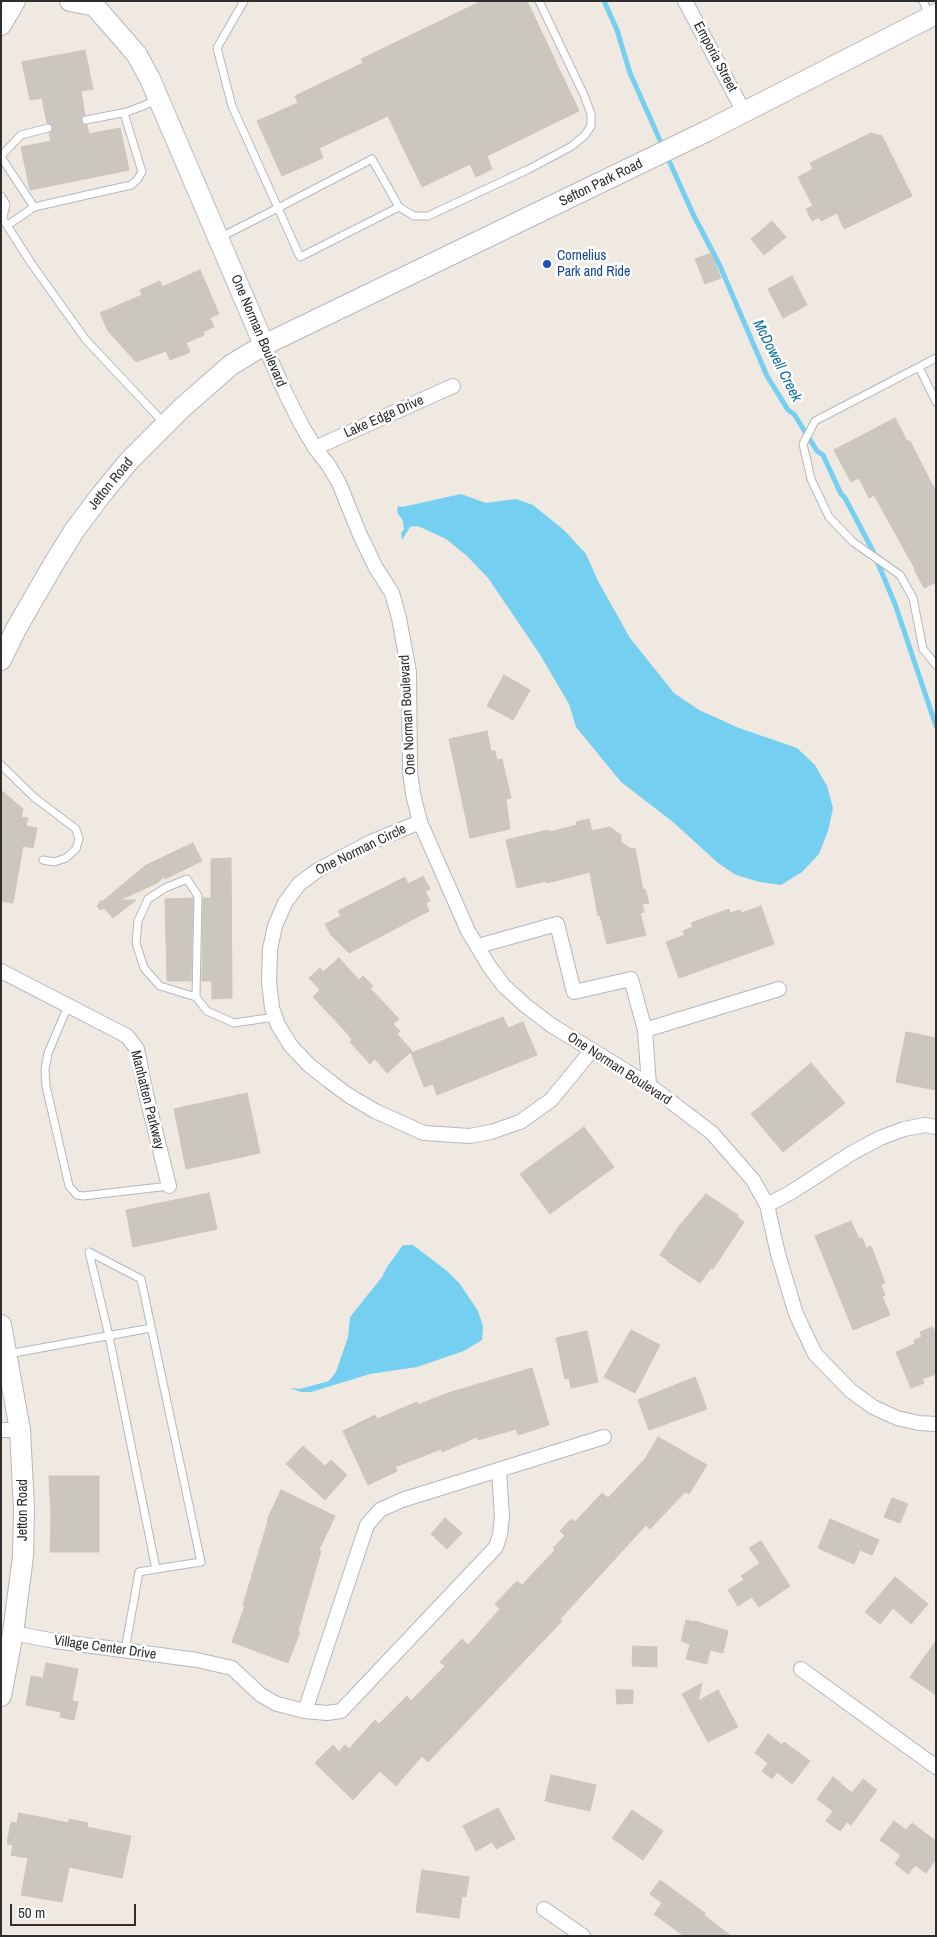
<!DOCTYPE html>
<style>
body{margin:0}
#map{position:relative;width:937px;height:1937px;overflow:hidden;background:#efe9e1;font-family:"Archivo Narrow",sans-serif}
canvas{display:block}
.frame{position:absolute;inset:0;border:2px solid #2e2e2e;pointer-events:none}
.scale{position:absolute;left:10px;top:1904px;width:126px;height:22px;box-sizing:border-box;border:2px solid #2e2e2e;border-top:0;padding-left:6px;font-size:15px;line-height:18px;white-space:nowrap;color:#2e2e2e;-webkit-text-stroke:4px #fff;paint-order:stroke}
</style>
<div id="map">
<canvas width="937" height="1937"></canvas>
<div class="frame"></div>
<div class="scale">50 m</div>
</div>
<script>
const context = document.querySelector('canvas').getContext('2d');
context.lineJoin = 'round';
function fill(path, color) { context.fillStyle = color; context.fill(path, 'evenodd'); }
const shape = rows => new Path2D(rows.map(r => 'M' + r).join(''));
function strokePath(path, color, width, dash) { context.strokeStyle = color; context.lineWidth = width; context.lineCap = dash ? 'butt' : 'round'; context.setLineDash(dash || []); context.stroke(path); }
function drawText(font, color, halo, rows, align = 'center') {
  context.font = font + ' "Archivo Narrow",sans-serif'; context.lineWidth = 5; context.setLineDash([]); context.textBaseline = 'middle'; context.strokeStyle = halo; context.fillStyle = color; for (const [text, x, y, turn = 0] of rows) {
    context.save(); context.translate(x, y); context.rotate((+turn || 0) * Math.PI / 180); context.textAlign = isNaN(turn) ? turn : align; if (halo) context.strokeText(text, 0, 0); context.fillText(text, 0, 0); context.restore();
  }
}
const water = shape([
 [461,494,486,503,516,499,533,505,564,530,586,554,598,581,630,638,674,693,699,710,739,728,797,748,815,765,827,786,833,808,828,831,819,854,802,872,781,885,760,882,736,875,718,863,673,822,621,782,576,727,569,704,539,653,488,578,467,556,446,539,418,526,410,527,402,540,401,533,404,529,403,521,397,512,398,506,402,507],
 [403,1245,413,1245,447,1271,460,1284,478,1311,483,1326,482,1340,464,1351,417,1367,370,1374,311,1392,301,1392,290,1388,300,1389,329,1381,336,1372,348,1337,350,1317,382,1277,387,1267]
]);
const stream = shape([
 [604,1,617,30,630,73,663,147],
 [666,154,693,214,720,266,767,376,788,410,794,414,817,451,823,455,841,494,845,498,872,549,895,604,936,726]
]);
const building = shape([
 [482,1,527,1,579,111,487,156,492,169,476,177,470,164,422,187,388,116,319,148,323,158,282,176,257,121,298,103,295,96,363,63,361,59,482,1],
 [85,50,93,89,81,91,85,115,81,118,81,121,84,125,87,125,89,134,120,128,129,170,30,190,21,147,51,141,49,133,52,131,53,127,51,124,47,123,42,98,30,100,22,62,85,50],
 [871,133,882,136,912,196,844,229,837,213,821,221,819,217,812,221,806,209,813,206,798,177,813,169,810,163,871,133],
 [772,221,786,237,764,255,751,239,772,221],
 [711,253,721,278,705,284,695,259,711,253],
 [200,270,219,314,210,318,214,327,203,332,204,335,186,343,190,352,170,360,166,351,136,362,108,331,100,313,142,295,140,290,160,281,162,287,200,270],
 [792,276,807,305,783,318,768,289,792,276],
 [895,418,907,441,910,441,936,492,936,582,924,588,914,569,915,569,874,495,869,498,859,478,851,482,834,450,895,418],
 [504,675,530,690,513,720,487,706,504,675],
 [487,731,491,751,495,751,497,760,502,759,511,798,506,799,510,829,470,838,449,739,487,731],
 [1,790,23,809,21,817,28,818,26,826,37,828,33,848,23,846,13,903,1,901,1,790],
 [589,819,592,831,610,827,621,835,621,842,631,849,635,848,643,890,645,889,649,903,642,904,644,912,640,913,646,935,607,944,600,915,598,916,590,872,547,883,546,881,517,888,506,840,548,830,549,832,577,825,576,822,589,819],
 [193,843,202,861,165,879,165,876,157,883,120,900,136,900,113,918,104,908,100,910,97,906,100,903,99,901,103,901,146,865,193,843],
 [231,858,232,998,212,999,212,981,202,981,203,898,211,898,211,859,231,858],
 [423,876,430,889,425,891,430,901,426,903,429,911,349,953,331,935,325,924,341,916,338,911,405,877,408,884,423,876],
 [193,898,191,981,167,981,165,899,193,898],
 [761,906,774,944,679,978,666,942,685,935,683,931,693,927,691,923,729,909,730,913,740,910,742,913,761,906],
 [339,958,359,980,363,976,373,986,370,988,399,1019,393,1024,400,1031,397,1034,412,1051,387,1073,375,1059,370,1064,350,1042,352,1040,346,1032,313,997,320,990,309,978,320,968,323,972,339,958],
 [503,1017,508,1028,523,1022,537,1055,437,1095,433,1084,424,1087,411,1053,503,1017],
 [906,1032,936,1038,936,1090,896,1082,906,1032],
 [811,1063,845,1103,783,1152,751,1114,811,1063],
 [247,1093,260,1153,186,1169,174,1109,247,1093],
 [584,1127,614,1167,550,1214,520,1174,584,1127],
 [209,1193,217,1229,133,1247,126,1210,209,1193],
 [706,1194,738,1215,737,1217,744,1222,713,1269,711,1268,700,1283,667,1261,668,1260,660,1255,679,1226,706,1194],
 [851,1221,859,1239,862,1238,866,1248,871,1246,876,1259,885,1283,881,1285,885,1295,882,1296,890,1315,853,1330,815,1236,851,1221],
 [932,1327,936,1332,936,1374,922,1379,924,1383,911,1388,896,1352,915,1344,914,1340,922,1337,920,1332,932,1327],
 [631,1330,660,1345,635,1393,604,1377,631,1330],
 [587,1331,598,1382,571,1388,569,1378,565,1379,556,1338,587,1331],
 [532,1368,549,1425,518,1435,516,1429,478,1440,477,1437,442,1452,441,1449,395,1467,397,1471,368,1485,343,1431,375,1415,377,1419,417,1402,418,1405,448,1393,532,1368],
 [695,1377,707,1409,649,1430,638,1400,695,1377],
 [658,1437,707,1465,689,1494,685,1492,650,1529,646,1525,560,1619,562,1621,428,1762,422,1756,396,1786,380,1771,353,1800,315,1763,333,1745,339,1752,345,1745,349,1749,375,1720,379,1724,407,1696,411,1701,445,1666,440,1662,462,1639,468,1645,500,1609,495,1604,517,1581,522,1585,555,1550,553,1548,565,1536,560,1531,571,1519,575,1522,602,1493,608,1498,645,1459,658,1437],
 [303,1446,325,1466,331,1460,347,1475,325,1500,286,1464,303,1446],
 [49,1476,99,1476,99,1552,50,1552,51,1517,49,1476],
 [281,1490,335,1516,319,1550,321,1551,298,1631,300,1632,288,1663,232,1642,245,1606,243,1605,268,1521,267,1520,281,1490],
 [892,1498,908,1504,900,1523,884,1517,892,1498],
 [445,1518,462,1533,447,1549,431,1534,445,1518],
 [830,1519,879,1540,872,1555,860,1550,854,1564,818,1548,830,1519],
 [761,1541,790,1586,759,1607,752,1597,738,1606,728,1590,744,1580,741,1576,760,1563,749,1548,761,1541],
 [895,1577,928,1604,911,1624,893,1608,880,1624,865,1612,895,1577],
 [686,1620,695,1622,695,1621,728,1631,723,1653,710,1650,707,1664,686,1659,690,1644,681,1641,686,1620],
 [936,1641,936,1695,910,1677,936,1641],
 [633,1646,657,1647,657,1667,632,1666,633,1646],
 [46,1663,78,1669,72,1701,78,1702,74,1720,60,1717,61,1712,26,1705,31,1676,43,1678,46,1663],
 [702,1683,698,1701,718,1690,738,1727,708,1742,682,1694,702,1683],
 [616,1690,633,1690,633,1703,617,1704,616,1690],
 [768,1734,782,1745,784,1742,810,1761,792,1784,777,1772,772,1779,762,1771,768,1763,755,1753,768,1734],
 [551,1775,596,1785,590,1811,545,1801,551,1775],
 [833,1777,852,1793,863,1779,877,1790,851,1825,847,1822,840,1831,826,1821,833,1811,817,1799,833,1777],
 [498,1808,515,1839,496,1849,492,1842,476,1851,463,1826,498,1808],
 [632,1810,663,1831,643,1860,612,1838,632,1810],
 [19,1813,69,1823,69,1819,88,1823,87,1827,131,1836,122,1878,69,1867,62,1902,21,1895,28,1858,11,1855,13,1845,7,1844,11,1822,17,1823,19,1813],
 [894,1821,906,1830,912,1823,936,1841,936,1859,926,1873,915,1865,908,1874,895,1864,901,1855,880,1840,894,1821],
 [422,1870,469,1877,466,1897,462,1896,459,1918,416,1912,422,1870],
 [660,1880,705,1913,704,1915,731,1936,684,1936,654,1914,662,1903,650,1894,660,1880]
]);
const lane = shape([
 [923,1,929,14],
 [86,120,127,112,158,100],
 [1,156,21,135,48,128],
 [1,157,34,207],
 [1,196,6,204,3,217],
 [399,207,414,216,428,216,529,169,572,146,585,135,591,126,591,114,584,95,539,1],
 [1,216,31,263,86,340,165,424],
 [8,225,34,207,131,185,137,180,142,172,124,113],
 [219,238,278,208,372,159,399,207,300,257,278,208,232,106,217,48,244,1],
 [936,358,815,421,803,444,811,479,829,517,853,542,900,575,913,598,923,649,936,665],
 [919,367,936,402],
 [1,765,35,798,76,829,79,839,76,849,66,858,54,862,43,860],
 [196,997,160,986,144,968,136,943,138,921,148,899,165,888,187,879,198,896,196,997,207,1011,234,1023,275,1017],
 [68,1006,48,1053,45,1069,46,1086,69,1186,77,1195,83,1196,169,1186],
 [8,1354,151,1328],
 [125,1650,139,1572,156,1569,201,1562,141,1279,89,1252,109,1336,156,1569]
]);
const street = shape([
 [685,1,744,112],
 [264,345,284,390,301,424,315,448,329,466,339,483,360,535,376,568,392,593,399,618,409,672,410,772,413,794,420,822,468,931,489,966,504,986,525,1005,551,1025,649,1085,712,1133,753,1180,767,1205],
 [315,448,453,386],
 [420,822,371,842,318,870,299,884,285,903,275,926,270,949,269,982,272,1008,278,1025,291,1046,309,1065,328,1080,348,1095,375,1111,424,1133,470,1136,491,1132,520,1122,551,1100,592,1050],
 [478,946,557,924,574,992,631,979,645,1030,779,989],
 [1,971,127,1036,137,1049,146,1094,169,1186],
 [645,1030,649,1085],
 [936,1127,925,1125,904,1129,880,1138,852,1153,790,1193,767,1205,778,1254,796,1314,815,1354,851,1391,873,1407,897,1418,919,1423,936,1424],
 [1,1430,20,1430],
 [13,1633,55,1641,197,1660,232,1668,261,1695,277,1704,305,1711,367,1525,380,1510,402,1500,604,1437],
 [801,1669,936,1767],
 [305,1711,327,1713,341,1711,496,1547,500,1534,502,1517,499,1471],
 [544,1909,583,1936]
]);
const secondary = shape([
 [70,1,91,5],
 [90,1,126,42,137,55,150,79,264,345],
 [1,25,15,1],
 [1,660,16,629,53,565,74,531,101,495,129,461,183,407,231,365,264,345,707,131,936,14],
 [1,1325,20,1430,24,1509,23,1556,13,1633,1,1696]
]);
const markers = [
 [547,264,5,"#1a4fb4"]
];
const streetNames = [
 ["Emporia Street",715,57,62],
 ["Sefton Park Road",601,183,-26],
 ["One Norman Boulevard",258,331,67],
 ["Lake Edge Drive",384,417,-24],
 ["Jetton Road",111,484,-51],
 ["One Norman Boulevard",408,715,-93],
 ["One Norman Circle",361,850,-26],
 ["One Norman Boulevard",619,1069,33],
 ["Manhatten Parkway",147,1100,76],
 ["Jetton Road",23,1510,-90],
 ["Village Center Drive",105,1648,8]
];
const transitNames = [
 ["Cornelius",557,256],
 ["Park and Ride",557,272]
];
const waterNames = [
 ["McDowell Creek",777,361,63]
];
fill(water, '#75cff0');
strokePath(stream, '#75cff0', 5);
fill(building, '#cbc7bf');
strokePath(building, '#cbc5ba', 1);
strokePath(lane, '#b4b7c1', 9);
strokePath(street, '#b4b7c1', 16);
strokePath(secondary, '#b4b7c1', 22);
strokePath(lane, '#fff', 7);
strokePath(street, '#fff', 14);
strokePath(secondary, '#fff', 20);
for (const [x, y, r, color] of markers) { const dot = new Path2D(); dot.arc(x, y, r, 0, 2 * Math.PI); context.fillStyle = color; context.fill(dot); strokePath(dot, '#fff', 2); }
drawText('14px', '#2e2e2e', '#fff', streetNames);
drawText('14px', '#164399', '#fff', transitNames, 'left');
drawText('italic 15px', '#0d6fa3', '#fff', waterNames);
</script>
